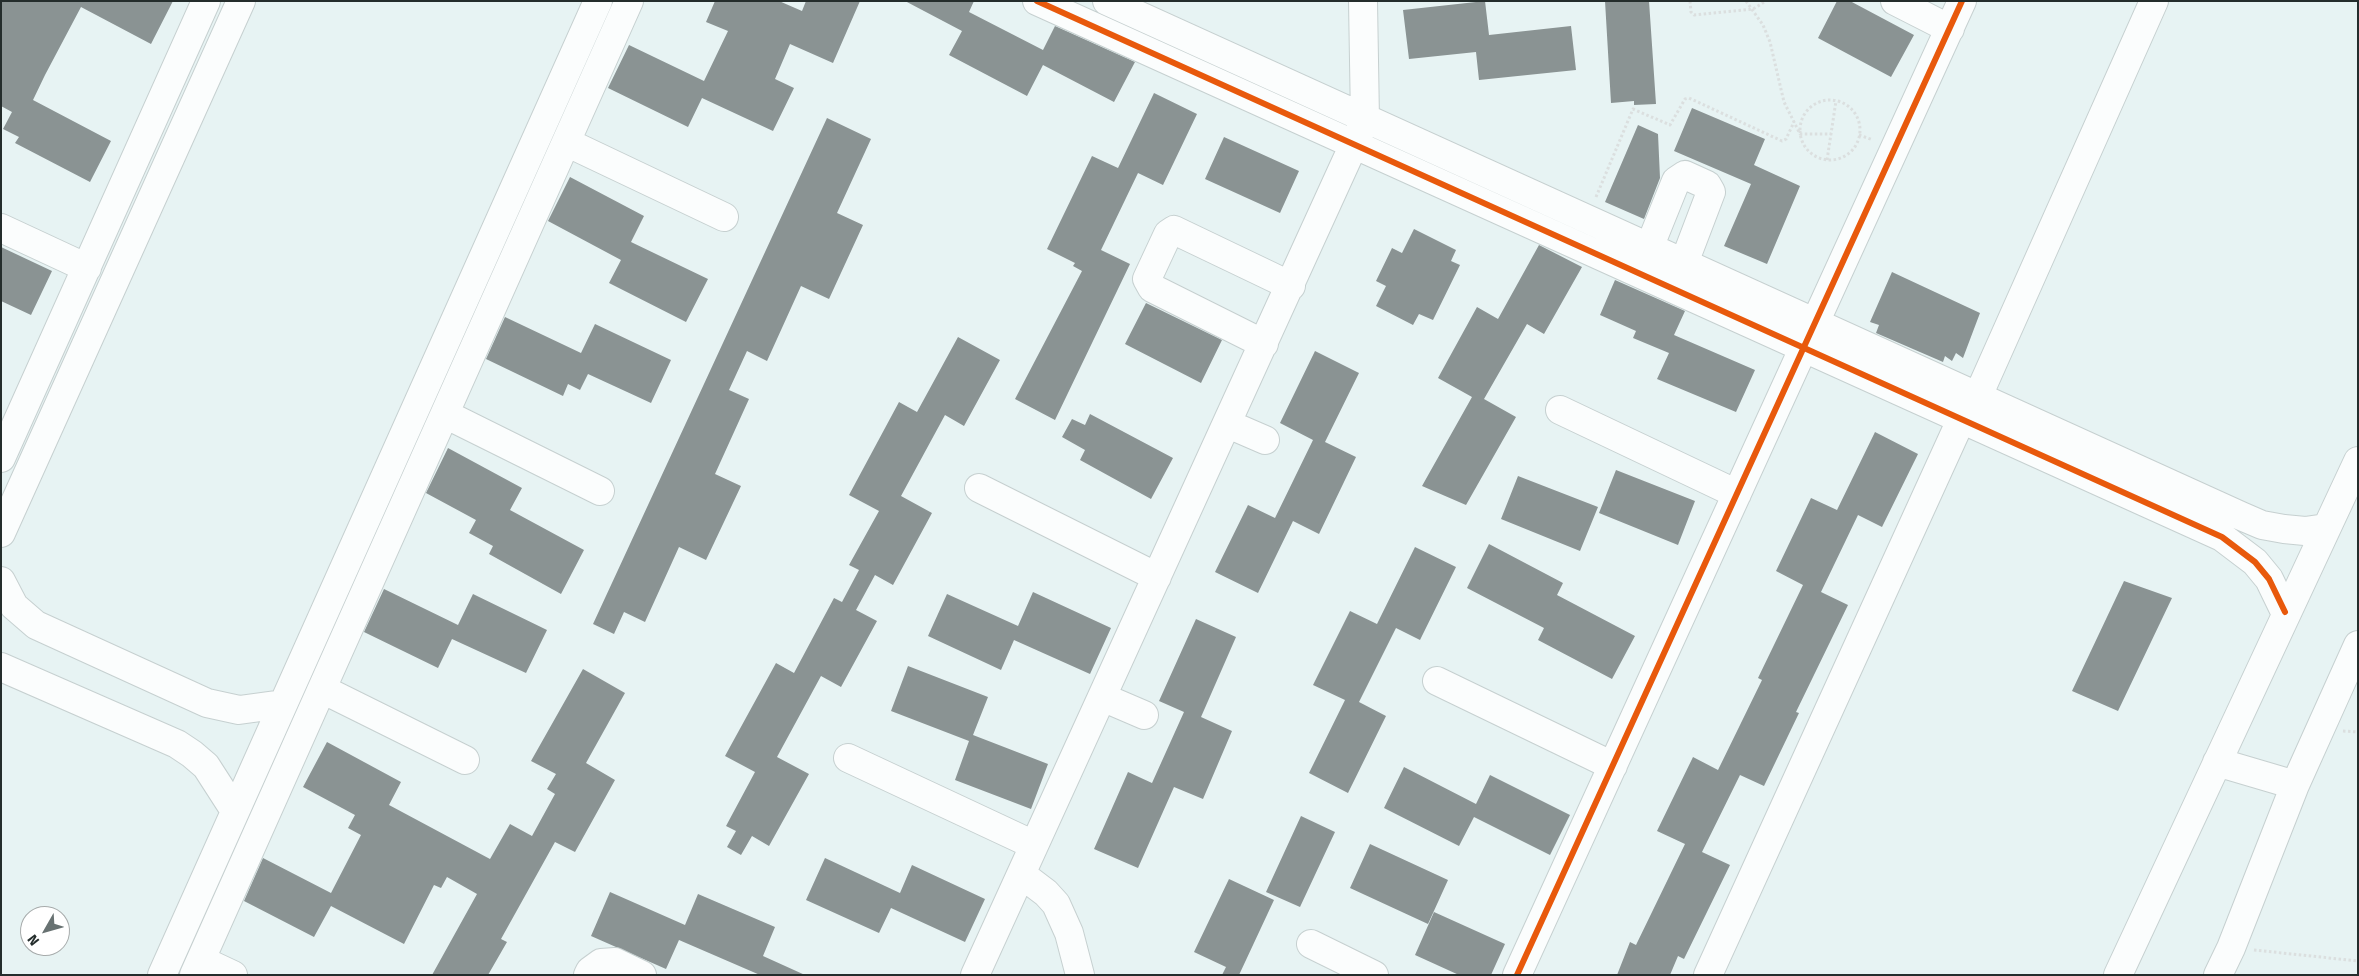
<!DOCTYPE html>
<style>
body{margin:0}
#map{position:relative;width:2359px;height:976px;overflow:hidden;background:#e7f3f3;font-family:"Fira Sans",sans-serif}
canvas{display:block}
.frame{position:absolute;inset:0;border:2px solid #242d2c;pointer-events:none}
.north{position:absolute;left:20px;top:906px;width:50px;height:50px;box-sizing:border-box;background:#fff;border:1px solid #a7abab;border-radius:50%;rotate:232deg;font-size:14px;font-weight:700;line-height:20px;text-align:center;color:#242d2c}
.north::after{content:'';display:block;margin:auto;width:18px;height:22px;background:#687272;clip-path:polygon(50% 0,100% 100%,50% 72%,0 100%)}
</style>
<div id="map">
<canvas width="2359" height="976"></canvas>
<div class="frame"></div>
<div class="north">N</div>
</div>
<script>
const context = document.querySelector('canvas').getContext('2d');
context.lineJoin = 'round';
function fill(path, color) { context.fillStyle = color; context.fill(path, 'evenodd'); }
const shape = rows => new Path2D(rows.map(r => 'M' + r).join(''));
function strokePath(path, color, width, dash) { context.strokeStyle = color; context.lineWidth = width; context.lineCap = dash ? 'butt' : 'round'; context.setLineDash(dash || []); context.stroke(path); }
const building = shape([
 [1,1,173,1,151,44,81,7,45,75,33,100,111,141,90,182,15,143,19,137,3,129,12,112,1,106],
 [715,1,779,1,802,11,806,1,860,1,833,63,790,44,775,79,794,88,773,131,702,98,688,127,608,88,629,45,704,81,728,31,706,22],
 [905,1,974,1,969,12,1043,50,1055,26,1135,62,1114,102,1043,65,1027,96,949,55,962,31],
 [1485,1,1489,35,1571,26,1576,70,1479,80,1476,52,1409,59,1403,10],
 [1605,1,1649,1,1656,104,1634,105,1634,101,1611,103],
 [1837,1,1850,1,1914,35,1891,77,1818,38],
 [1154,93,1197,114,1163,185,1138,173,1101,250,1130,264,1055,420,1015,399,1082,271,1073,266,1075,263,1047,249,1092,156,1118,168],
 [1692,108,1765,139,1754,165,1800,186,1767,264,1724,246,1751,184,1674,151],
 [827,118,871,139,837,213,863,225,829,299,801,286,767,361,747,351,729,390,749,399,715,474,741,486,706,560,679,547,645,622,624,612,614,634,593,624],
 [1638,125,1658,134,1660,178,1644,219,1605,202],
 [1224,137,1299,171,1280,213,1205,179],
 [570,177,644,216,631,242,708,279,686,322,609,283,621,260,548,221],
 [1414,229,1456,250,1451,261,1460,265,1433,320,1419,314,1413,325,1376,306,1386,286,1376,281,1392,248,1402,253],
 [1539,245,1582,267,1544,334,1527,324,1484,399,1516,417,1466,505,1422,486,1472,397,1438,378,1477,307,1498,319],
 [1,247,52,271,31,315,1,301],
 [1892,272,1980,313,1963,358,1956,353,1952,361,1945,356,1943,362,1876,333,1879,325,1870,322],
 [1615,280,1685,311,1674,335,1755,370,1736,412,1657,379,1669,353,1633,338,1636,331,1600,315],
 [1146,303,1222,340,1201,383,1125,344],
 [505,317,581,353,595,324,671,360,651,403,588,374,580,390,568,384,563,396,486,359],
 [958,337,1000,360,964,426,945,415,901,496,932,513,893,585,875,575,856,610,877,621,841,687,821,676,777,757,809,774,769,846,752,836,741,855,727,847,736,831,726,826,755,772,725,756,776,663,794,673,834,598,842,602,859,570,849,565,879,511,849,495,899,402,917,412],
 [1315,351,1359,373,1325,442,1356,457,1319,534,1293,521,1258,593,1215,572,1248,505,1275,518,1313,440,1280,423],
 [1090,414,1173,458,1151,499,1080,460,1085,450,1062,437,1072,419,1085,425],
 [1875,432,1918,454,1882,527,1858,515,1821,592,1848,605,1796,712,1799,713,1764,786,1740,775,1702,852,1730,865,1684,959,1678,956,1670,975,1617,975,1630,942,1636,945,1685,844,1657,831,1693,757,1718,770,1762,680,1758,678,1803,585,1776,571,1811,498,1837,510],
 [448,448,522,488,510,510,584,550,561,594,489,554,493,546,469,533,476,520,426,493],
 [1616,470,1695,501,1678,545,1599,513],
 [1518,476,1598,507,1580,551,1501,519],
 [1489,544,1563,583,1557,595,1635,636,1612,679,1538,640,1544,628,1467,588],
 [1415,547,1456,567,1420,640,1396,628,1359,702,1386,716,1348,793,1309,773,1345,700,1313,685,1350,611,1377,624],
 [2124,581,2172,598,2118,711,2072,691],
 [384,589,458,625,473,594,547,630,526,673,452,639,438,668,364,632],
 [1033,592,1111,628,1090,674,1014,640,1001,670,928,636,947,594,1018,626],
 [1196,619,1236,637,1201,717,1232,731,1203,799,1174,787,1138,868,1094,849,1128,772,1152,783,1184,712,1159,701],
 [908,666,988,697,973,735,1048,764,1031,809,955,780,969,741,891,711],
 [583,669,625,693,586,763,615,780,575,852,555,842,501,939,507,942,488,975,432,975,477,894,447,877,441,888,434,885,404,944,331,906,314,937,244,901,263,858,331,893,361,835,348,828,355,815,303,787,327,742,401,782,389,805,490,859,510,824,532,836,555,794,547,789,556,774,531,761],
 [1404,767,1476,804,1490,775,1570,815,1550,855,1474,817,1459,846,1384,808],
 [1301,816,1335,832,1300,907,1266,892],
 [1370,844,1448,880,1428,924,1350,888],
 [825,858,900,893,912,865,985,899,965,942,891,908,879,933,806,900],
 [1229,879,1274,900,1239,975,1222,975,1226,967,1194,952],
 [610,892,685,925,698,894,775,927,763,956,805,975,760,975,679,940,666,969,591,936],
 [1434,912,1505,944,1491,975,1459,975,1415,955]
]);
const path = shape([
 [1690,1,1691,12,1694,15,1753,9,1766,1],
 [1746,1,1763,25,1770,42,1784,102,1800,134,1831,134],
 '1800 130a30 30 0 1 1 60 0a30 30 0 1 1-60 0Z',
 [1859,135,1873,140],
 [1827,160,1836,101],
 [1596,197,1633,109,1670,125,1685,99,1689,98,1782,141,1786,139,1794,122],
 [2343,731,2358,732],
 [2254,950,2358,961]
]);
const minor = shape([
 [1037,1,2222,537,2255,562,2269,579,2285,612],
 [1107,1,2241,516,2262,525,2284,529,2305,531,2326,528],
 [1895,1,1950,29],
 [566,142,724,217],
 [1,228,87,268],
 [1649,248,1676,181,1685,175,1707,185,1711,192,1684,263],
 [1264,344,1152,288,1147,279,1168,234,1174,230,1291,286],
 [1978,396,2154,1],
 [1560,410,1737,494],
 [445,414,600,491],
 [1228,424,1265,440],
 [1,458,206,1],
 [979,488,1157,577],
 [1,533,241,1],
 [1,581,14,606,36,625,207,703,239,710,283,704],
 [1,667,177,744,192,754,206,766,235,811],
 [1437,681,1613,766],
 [322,689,465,760],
 [1102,697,1144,715],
 [848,758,1034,845],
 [2217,762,2295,785],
 [1021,874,1046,893,1056,904,1069,933,1080,975],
 [1311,944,1374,975],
 [201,960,233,975],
 [162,975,598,1],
 [194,975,629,1],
 [588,975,590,971,601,963,615,962,642,975],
 [975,975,1365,120,1363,1],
 [1517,975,1962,1],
 [1708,975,1961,420],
 [2118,975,2358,461],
 [2218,975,2231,948,2295,785,2358,645]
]);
const cycleway = shape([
 [1037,1,2222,537,2255,562,2269,579,2285,612],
 [1517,975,1962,1]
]);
fill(building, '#8a9393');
strokePath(minor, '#c6d0d0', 30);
strokePath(path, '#dbdfdf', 3, [2.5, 2.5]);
strokePath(minor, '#fbfdfd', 28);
strokePath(cycleway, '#e8590c', 6);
</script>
